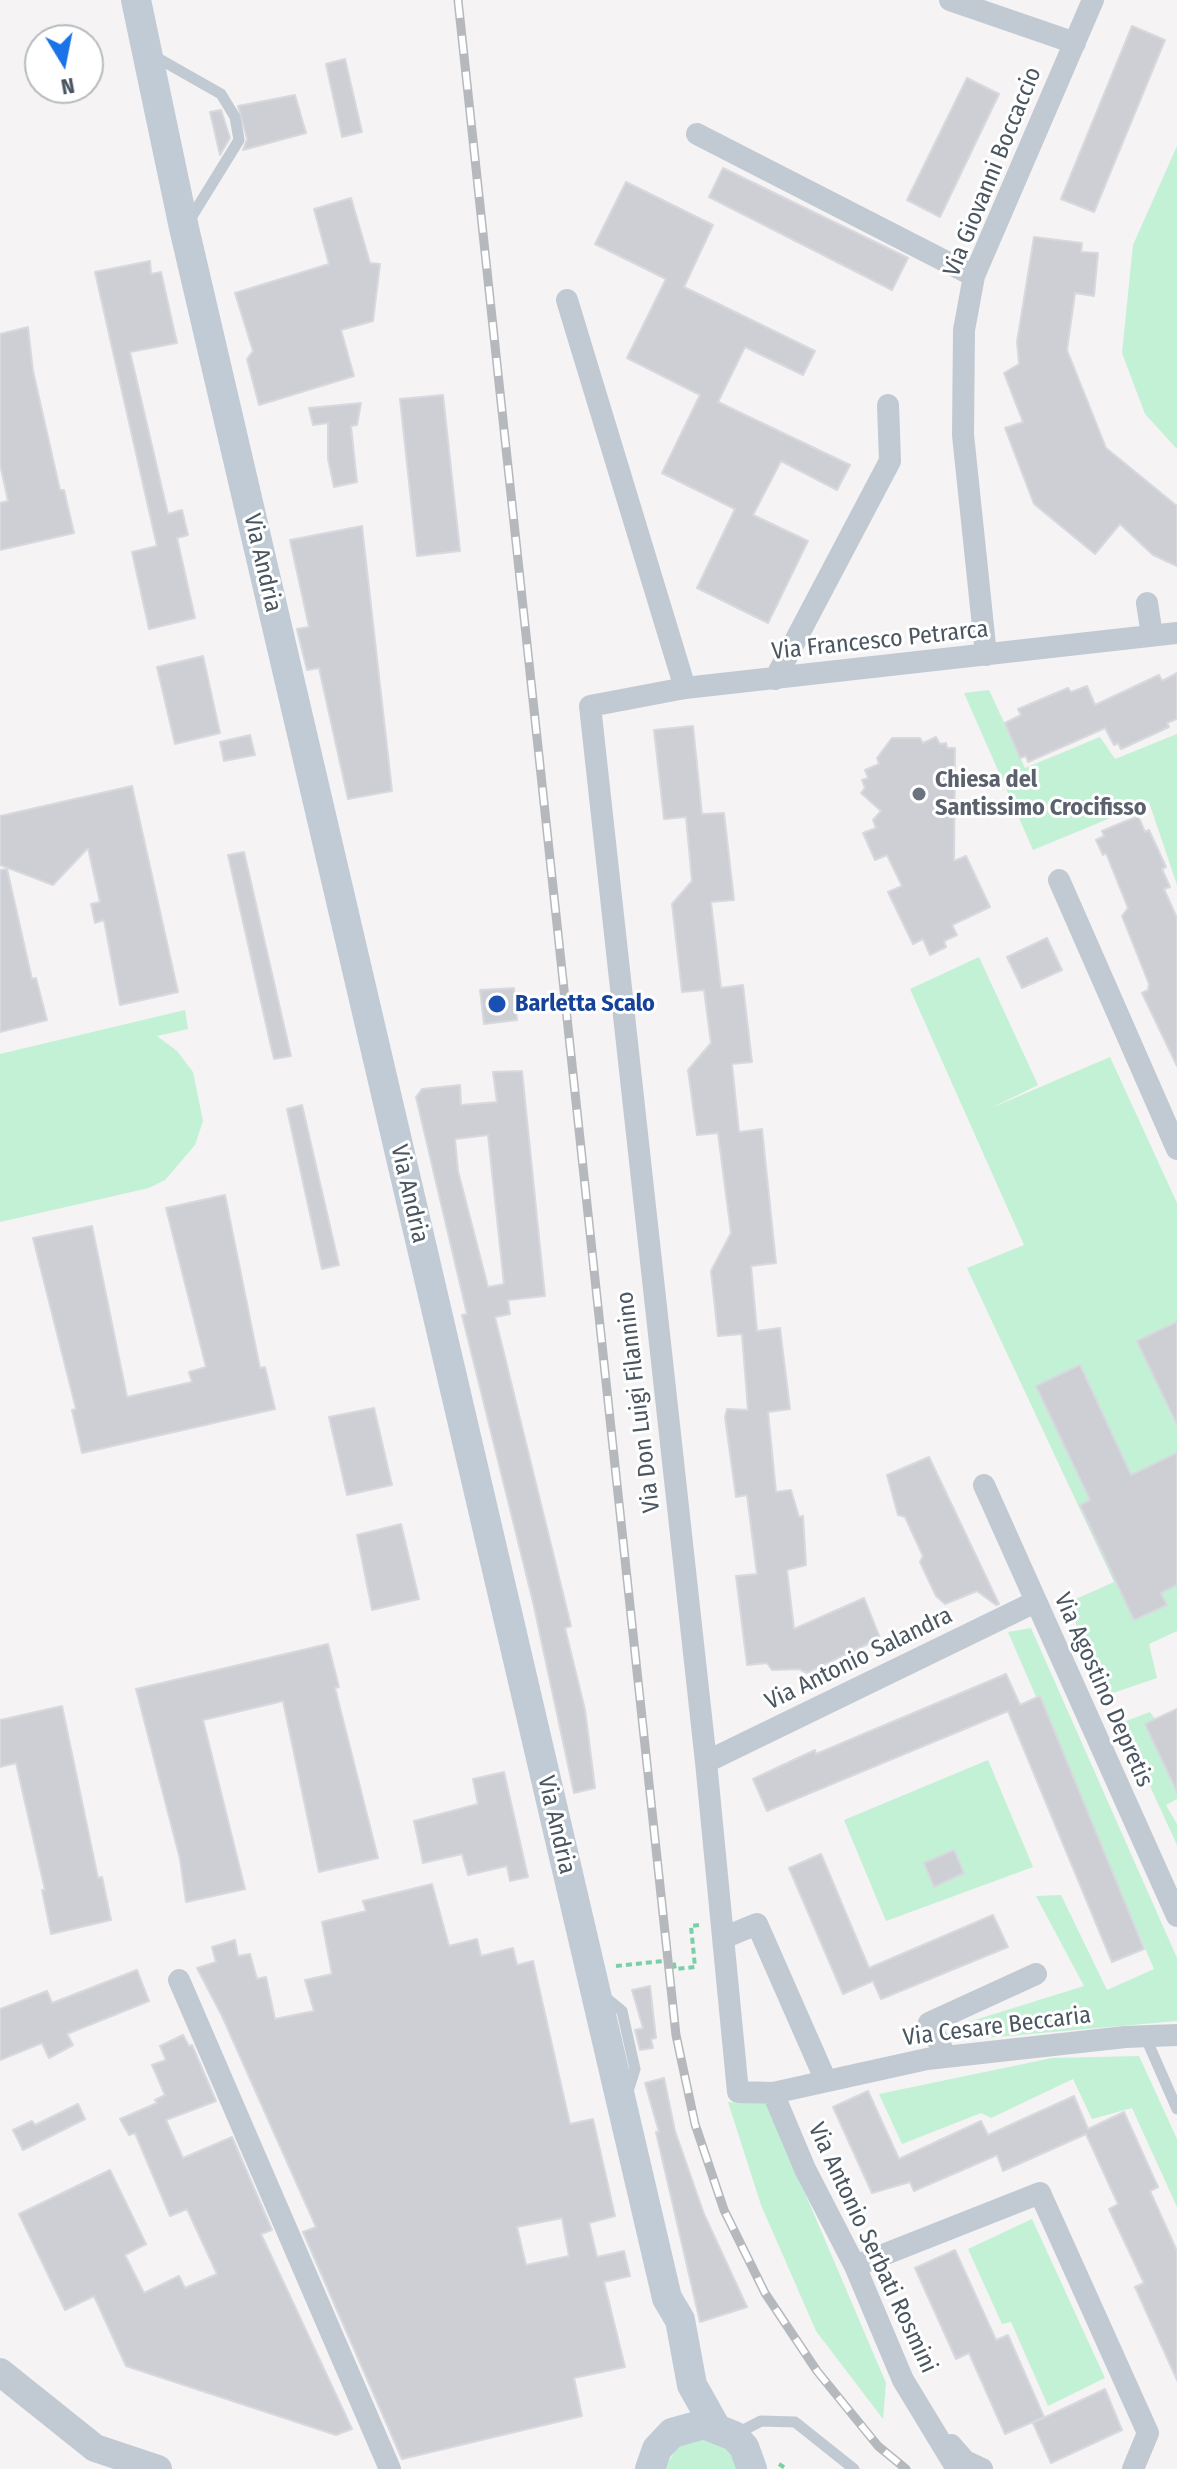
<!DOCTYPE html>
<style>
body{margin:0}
#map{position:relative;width:1177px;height:2469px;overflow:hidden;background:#f5f3f3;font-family:"Fira Sans Condensed",sans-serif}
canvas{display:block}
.north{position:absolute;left:24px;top:24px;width:80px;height:80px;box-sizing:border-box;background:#fff;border:2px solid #b7bbc0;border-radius:50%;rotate:170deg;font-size:22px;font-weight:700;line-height:32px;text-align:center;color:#4a5661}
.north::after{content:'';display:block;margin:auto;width:28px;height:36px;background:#1a73e8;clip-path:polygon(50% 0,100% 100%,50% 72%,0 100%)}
</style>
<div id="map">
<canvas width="1177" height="2469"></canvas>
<div class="north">N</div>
</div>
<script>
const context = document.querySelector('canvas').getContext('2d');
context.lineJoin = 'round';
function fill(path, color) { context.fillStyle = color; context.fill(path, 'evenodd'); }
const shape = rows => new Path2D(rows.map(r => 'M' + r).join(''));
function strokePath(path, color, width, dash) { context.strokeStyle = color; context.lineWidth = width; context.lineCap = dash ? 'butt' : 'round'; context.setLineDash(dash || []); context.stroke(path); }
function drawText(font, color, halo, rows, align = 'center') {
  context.font = font + ' "Fira Sans Condensed",sans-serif'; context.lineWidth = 6; context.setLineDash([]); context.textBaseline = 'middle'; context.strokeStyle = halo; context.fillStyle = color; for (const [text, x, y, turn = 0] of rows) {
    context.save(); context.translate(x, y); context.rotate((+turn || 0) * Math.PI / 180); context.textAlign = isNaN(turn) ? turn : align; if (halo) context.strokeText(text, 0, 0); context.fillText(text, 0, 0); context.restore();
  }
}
const green = shape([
 [1177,146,1177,449,1145,414,1122,353,1133,245],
 [989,690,1025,768,1100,737,1115,759,1177,734,1177,885,1149,802,1033,850,964,693],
 [979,957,1038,1085,989,1109,1110,1057,1177,1203,1177,1390,1163,1398,1177,1427,1177,1453,1131,1475,1080,1366,1078,1436,1063,1444,1090,1500,1080,1505,1134,1620,1166,1605,1161,1593,1177,1585,1177,1631,1149,1644,1157,1678,1107,1695,1067,1603,1114,1582,967,1268,1024,1245,910,989],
 [185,1010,188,1029,157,1036,177,1051,193,1072,203,1121,195,1145,165,1180,149,1188,0,1222,0,1054],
 [1031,1628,1177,1958,1177,2021,962,2040,959,2025,1084,1986,1036,1896,1061,1895,1107,1990,1154,1969,1008,1632],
 [1150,1712,1155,1719,1146,1724,1173,1786,1177,1785,1177,1799,1166,1805,1177,1824,1177,1845,1121,1723],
 [988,1760,1033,1867,886,1921,844,1820],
 [1139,2056,1177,2139,1177,2207,1132,2108,1092,2119,1073,2079,991,2118,981,2113,902,2144,879,2094,1052,2058],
 [728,2102,767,2104,886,2383,883,2419,816,2331,761,2205],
 [1032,2219,1105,2378,1048,2406,1011,2322,1002,2324,968,2249],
 [706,2437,729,2449,738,2469,664,2469,680,2443]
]);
const building = shape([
 [1132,26,1165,40,1094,212,1061,199,1132,26],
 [345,59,362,132,342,137,326,64,345,59],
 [967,78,999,94,940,217,907,200,967,78],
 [295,95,306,133,243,150,247,139,238,106,295,95],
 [221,110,230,138,220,155,210,112,221,110],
 [723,168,908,258,892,290,709,197,723,168],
 [626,182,713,225,684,287,815,351,803,375,745,347,718,402,850,465,837,490,781,461,753,515,808,541,768,623,697,588,735,509,662,473,700,395,627,358,666,279,595,244,626,182],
 [351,198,370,263,380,264,373,321,341,330,354,376,259,405,247,359,253,351,235,293,329,264,314,209,351,198],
 [1034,237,1082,243,1081,252,1098,253,1094,296,1075,293,1067,350,1106,448,1177,506,1177,566,1153,555,1120,524,1095,554,1034,504,1005,428,1023,422,1004,373,1019,364,1017,342,1034,237],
 [150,261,151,274,161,272,177,343,130,352,168,514,182,510,188,535,177,538,195,618,149,629,132,552,157,546,95,272,150,261],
 [28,327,33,371,60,490,64,490,74,533,0,550,0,503,8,501,0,464,0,334,28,327],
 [443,395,460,551,417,556,400,399,443,395],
 [361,403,357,425,351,426,357,482,334,487,328,459,328,423,313,425,309,408,361,403],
 [362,526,392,791,348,799,319,668,307,670,297,629,309,627,290,540,362,526],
 [203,656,220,733,175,744,157,667,203,656],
 [1177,673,1177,719,1167,723,1169,727,1121,749,1118,743,1114,745,1105,728,1028,762,1026,756,1020,758,1005,723,1021,715,1018,709,1068,688,1071,692,1087,686,1095,705,1159,675,1162,681,1177,673],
 [693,726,702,814,724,813,734,900,711,902,721,988,743,985,752,1062,732,1064,739,1132,762,1129,776,1263,751,1266,757,1331,780,1328,790,1409,768,1412,776,1492,791,1490,799,1517,803,1516,806,1565,787,1570,794,1629,864,1598,880,1638,807,1673,799,1669,772,1670,767,1663,747,1665,736,1576,757,1574,747,1495,736,1497,725,1417,727,1409,748,1410,742,1334,718,1336,711,1271,731,1233,718,1133,697,1135,688,1070,711,1043,704,990,682,992,672,904,692,881,686,817,664,819,654,730,693,726],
 [250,735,255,755,224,761,220,742,250,735],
 [936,737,940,744,946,743,947,748,955,748,954,861,966,856,990,907,952,925,957,935,944,941,946,947,930,955,923,939,913,944,888,892,902,886,887,855,875,860,863,833,876,828,873,820,881,811,861,793,865,788,862,780,868,778,865,770,879,764,877,758,892,738,920,738,923,743,936,737],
 [132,786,178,992,120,1005,104,920,95,923,91,904,100,902,88,848,53,885,0,865,0,816,132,786],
 [1138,816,1145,832,1149,830,1166,867,1162,869,1170,887,1164,889,1177,918,1177,1066,1142,993,1148,990,1149,984,1122,916,1128,908,1106,853,1103,855,1096,840,1104,836,1102,831,1138,816],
 [244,852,291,1056,274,1059,270,1042,228,855,244,852],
 [7,869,32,979,36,978,47,1020,0,1032,0,870,7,869],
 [1047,938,1062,970,1022,988,1007,957,1047,938],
 [514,988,517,1020,484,1024,480,990,514,988],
 [522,1071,545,1296,508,1300,510,1314,495,1317,571,1626,565,1628,585,1710,595,1788,574,1793,533,1602,462,1315,467,1314,416,1097,422,1089,460,1085,461,1105,497,1102,493,1072,522,1071],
 [488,1135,504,1284,488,1287,458,1171,455,1139,488,1135],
 [302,1105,339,1265,322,1269,287,1109,302,1105],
 [225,1195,260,1368,265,1367,275,1409,82,1453,72,1410,76,1409,33,1238,92,1226,127,1397,192,1382,189,1372,206,1367,166,1208,225,1195],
 [1177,1322,1177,1425,1137,1341,1177,1322],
 [1080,1365,1131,1475,1177,1453,1177,1585,1161,1593,1167,1605,1134,1620,1080,1505,1090,1500,1036,1386,1080,1365],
 [374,1408,392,1485,347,1495,329,1417,374,1408],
 [929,1457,999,1604,996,1605,977,1591,945,1604,936,1596,920,1562,923,1556,905,1517,898,1515,887,1475,929,1457],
 [401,1524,419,1599,372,1610,357,1535,401,1524],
 [328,1644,339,1687,335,1688,378,1858,319,1872,283,1701,203,1720,245,1889,186,1902,180,1859,136,1689,328,1644],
 [1006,1674,1020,1705,1040,1696,1144,1949,1112,1962,1008,1711,767,1811,753,1779,815,1750,816,1754,1006,1674],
 [62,1706,98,1878,102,1877,111,1920,51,1934,42,1890,45,1890,16,1763,0,1767,0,1720,62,1706],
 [1177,1709,1177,1792,1145,1724,1177,1709],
 [504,1772,528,1877,510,1881,507,1866,468,1875,462,1854,423,1863,414,1821,478,1804,473,1779,504,1772],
 [954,1850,964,1873,934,1887,924,1863,954,1850],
 [821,1854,869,1968,993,1915,1008,1947,881,1999,873,1981,843,1994,789,1868,821,1854],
 [432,1884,449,1946,477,1939,481,1956,513,1948,517,1965,533,1961,570,2124,593,2119,615,2216,589,2223,597,2257,624,2251,630,2276,604,2282,625,2367,574,2378,582,2416,402,2459,303,2232,316,2227,222,2016,197,1968,216,1962,212,1947,235,1940,238,1956,250,1954,257,1979,266,1977,275,2019,314,2011,305,1980,332,1974,322,1922,366,1911,363,1901,432,1884],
 [562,2218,569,2256,526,2265,517,2227,562,2218],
 [137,1970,149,2001,67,2034,73,2045,49,2058,42,2043,0,2060,0,2009,47,1991,52,2003,137,1970],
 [650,1986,656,2038,651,2039,653,2048,640,2050,635,2030,643,2028,632,1990,650,1986],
 [183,2035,189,2046,192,2045,216,2101,166,2120,183,2158,232,2137,272,2230,261,2234,352,2429,336,2435,126,2366,94,2296,65,2310,19,2214,110,2170,146,2244,125,2255,144,2293,179,2276,185,2288,217,2274,187,2209,170,2216,135,2133,129,2135,120,2119,157,2103,155,2100,165,2095,152,2065,166,2060,160,2046,183,2035],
 [664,2078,675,2131,704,2214,747,2307,700,2322,656,2132,659,2132,645,2083,664,2078],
 [868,2091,899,2159,981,2121,988,2135,1074,2096,1088,2129,1124,2112,1158,2187,1150,2191,1177,2251,1177,2380,1135,2287,1144,2283,1109,2209,1118,2204,1086,2134,1003,2171,997,2155,914,2191,910,2182,872,2193,833,2107,868,2091],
 [78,2104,85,2119,23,2150,13,2130,32,2121,35,2125,78,2104],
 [955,2250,996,2340,1008,2335,1044,2417,1005,2434,969,2353,956,2359,915,2268,955,2250],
 [1105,2389,1122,2430,1051,2463,1033,2423,1105,2389]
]);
const path = shape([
 [616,1966,673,1960,675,1969,695,1967,691,1926,699,1925],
 [779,2464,787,2469]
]);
const service = shape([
 [154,56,221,94,235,117,239,140,189,221],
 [604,1996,622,2011,635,2069,628,2091],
 [1145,2036,1177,2109],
 [736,2434,761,2421,795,2422,854,2469]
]);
const minor = shape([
 [950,0,1075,43],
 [697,134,974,276],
 [567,300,685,688],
 [1147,603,1152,635],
 [1177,633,685,688,590,706,706,1762,738,2092,773,2093,927,2059,1125,2037,1177,2035],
 [986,655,963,435,964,330,974,276,1093,0],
 [775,679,890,461,888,405],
 [1059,880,1177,1149],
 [984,1485,1177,1916],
 [706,1762,1035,1602],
 [723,1938,757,1924,826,2081],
 [179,1980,390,2469],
 [946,2057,929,2023,1036,1974],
 [773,2093,805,2169,855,2266,903,2380,957,2469],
 [855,2266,1040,2193,1148,2433,1133,2469],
 [951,2445,965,2461,982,2469]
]);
const tertiary = shape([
 [0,2372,95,2448,158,2469]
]);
const secondary = shape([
 [136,0,184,228,667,2298,680,2320,692,2385,715,2426],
 [650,2469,657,2449,672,2433,704,2424,734,2436,744,2447,752,2469]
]);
const rail = shape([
 [458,0,676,2035,695,2124,724,2210,765,2293,817,2371,878,2446,906,2469]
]);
const markers = [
 [919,794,8,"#6b7280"],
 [497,1004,10,"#1a4fb4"]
];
const streetNames = [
 ["Via Giovanni Boccaccio",993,172,-68],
 ["Via Andria",262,563,77],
 ["Via Francesco Petrarca",880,641,-6],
 ["Via Andria",409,1194,77],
 ["Via Don Luigi Filannino",639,1402,-97],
 ["Via Antonio Salandra",859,1659,-26],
 ["Via Agostino Depretis",1103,1690,66],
 ["Via Andria",556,1825,77],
 ["Via Cesare Beccaria",997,2027,-7],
 ["Via Antonio Serbati Rosmini",872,2248,65]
];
const worshipNames = [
 ["Chiesa del",935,780],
 ["Santissimo Crocifisso",935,808]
];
const transitNames = [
 ["Barletta Scalo",515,1004]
];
fill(green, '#c3f1d5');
fill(building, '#cdcfd5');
strokePath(building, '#d7d9de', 2);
strokePath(path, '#7ad0a6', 4, [6, 4]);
strokePath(service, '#c1cad2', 11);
strokePath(minor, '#c1cad2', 22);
strokePath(tertiary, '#c1cad2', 28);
strokePath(secondary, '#c1cbd6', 30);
strokePath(rail, '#b5b8bd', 9);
strokePath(rail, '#fff', 6, [18]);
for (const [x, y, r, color] of markers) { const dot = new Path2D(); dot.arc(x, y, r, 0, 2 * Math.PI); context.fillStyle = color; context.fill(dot); strokePath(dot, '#fff', 3); }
drawText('24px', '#4a5661', '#fff', streetNames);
drawText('bold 24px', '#5b616d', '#fff', worshipNames, 'left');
drawText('bold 24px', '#164399', '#fff', transitNames, 'left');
</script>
